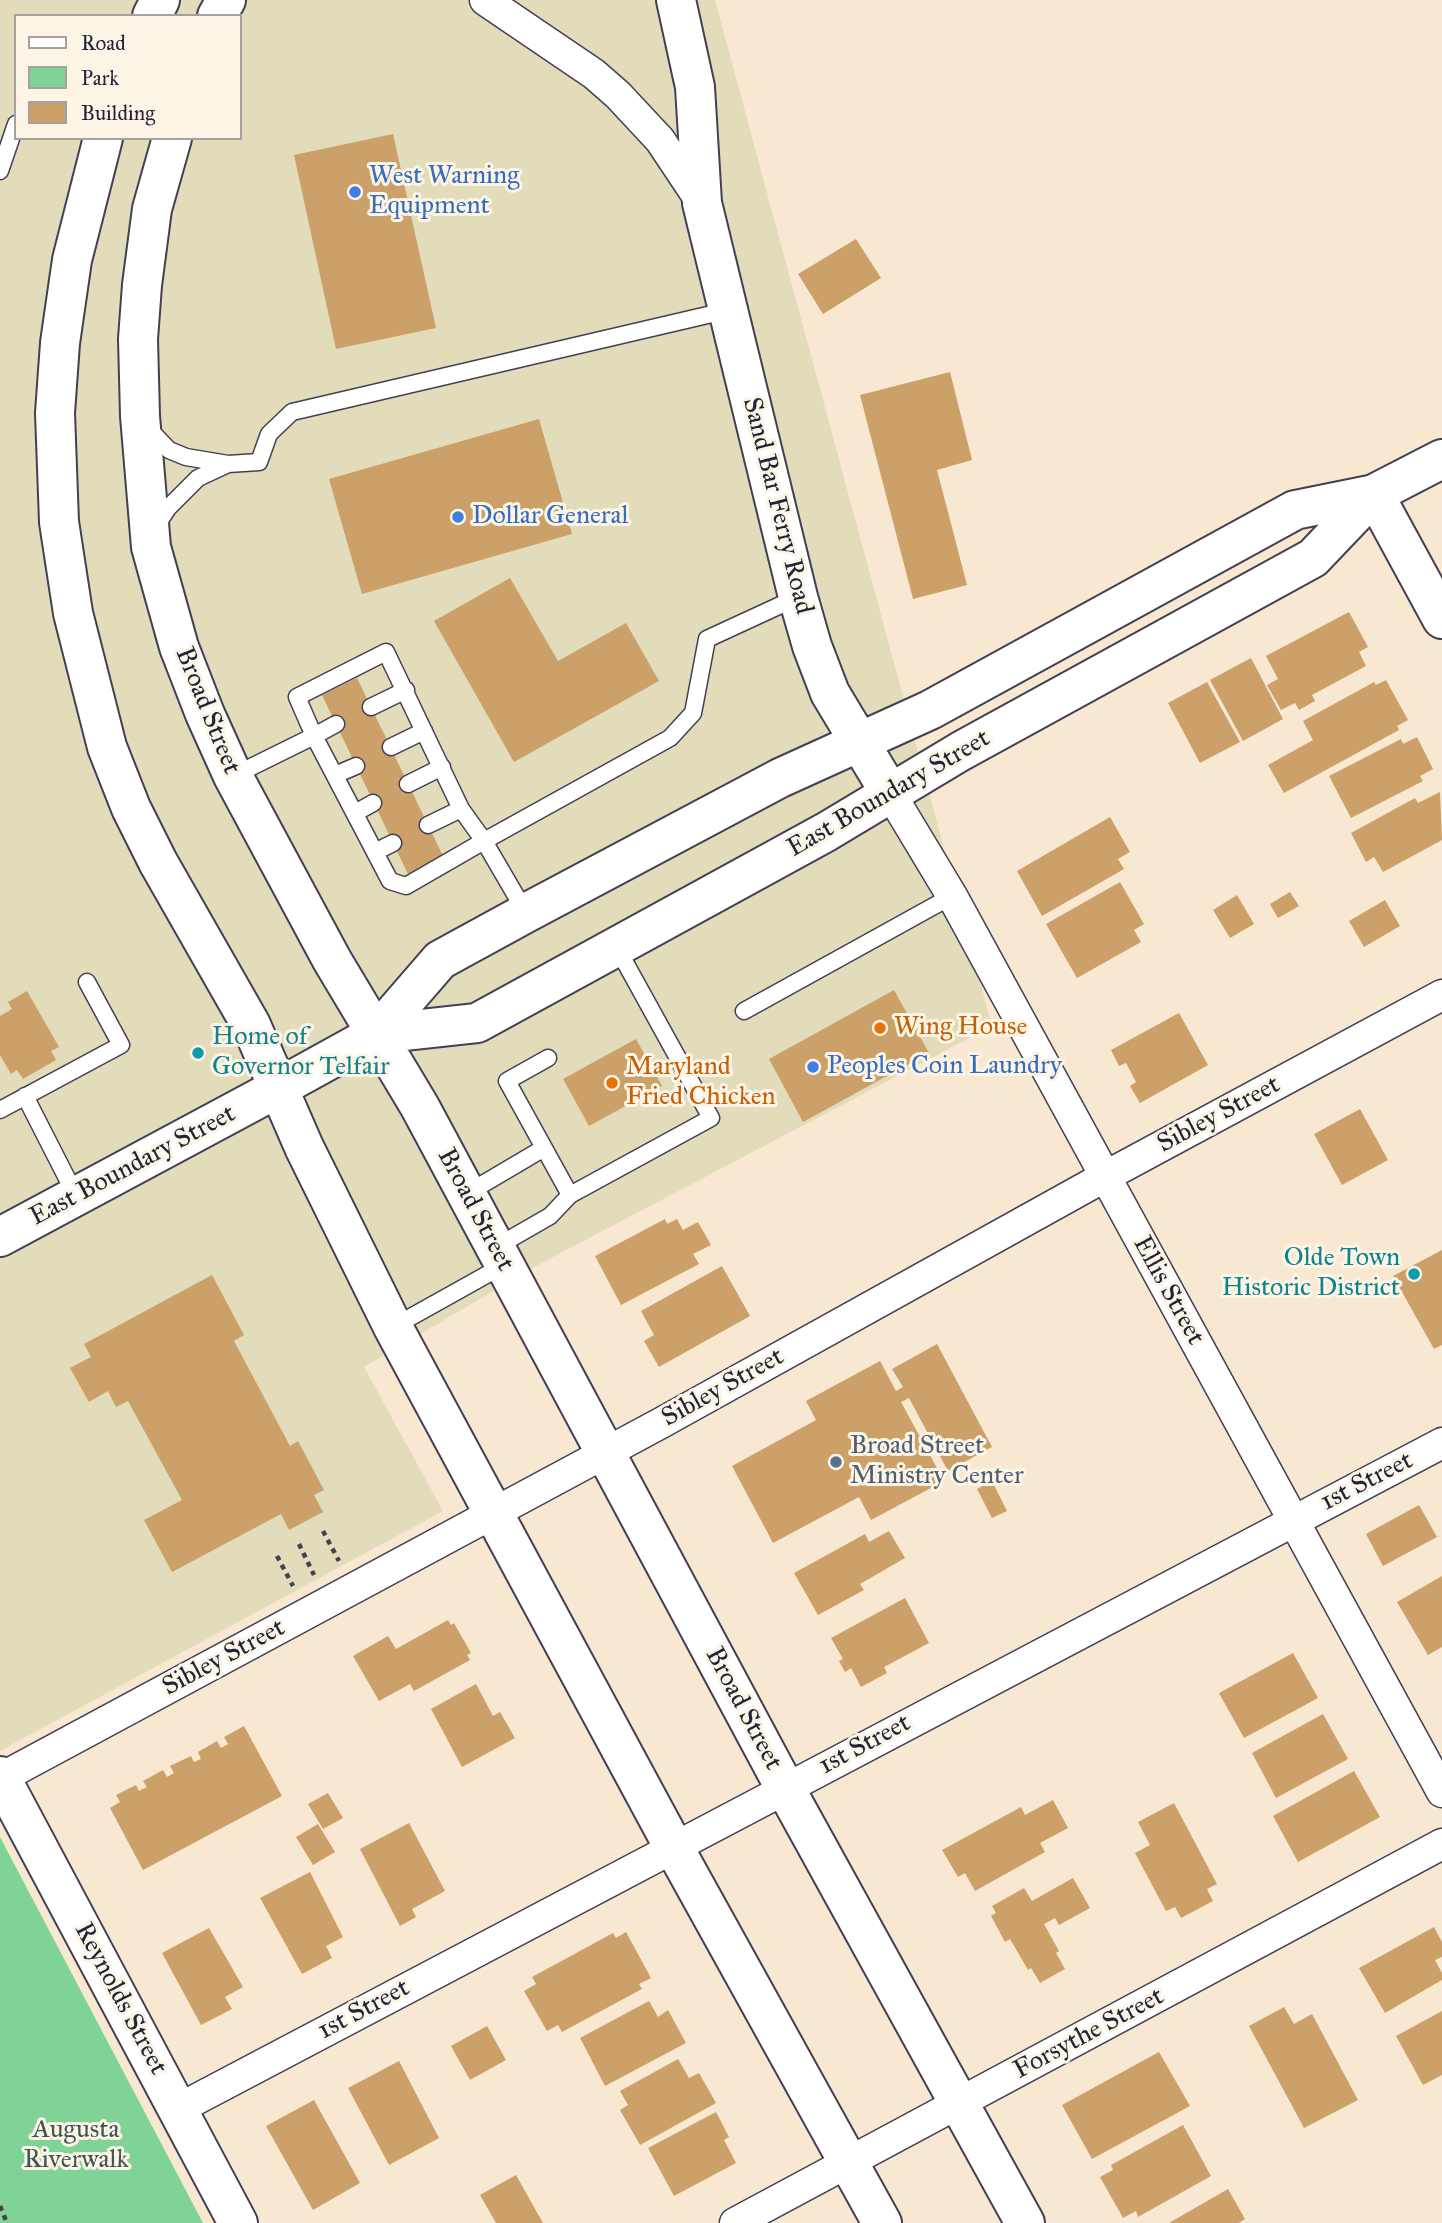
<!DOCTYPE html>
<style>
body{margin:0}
#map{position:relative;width:1442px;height:2223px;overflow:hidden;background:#f8e8d2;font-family:"IM FELL Great Primer",serif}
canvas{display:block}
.legend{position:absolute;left:14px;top:14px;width:228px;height:126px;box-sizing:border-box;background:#fcf5e5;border:2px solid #a5a1a1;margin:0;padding:9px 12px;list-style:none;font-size:21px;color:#22223b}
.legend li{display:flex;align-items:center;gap:14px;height:35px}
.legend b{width:35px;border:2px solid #a5a1a1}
</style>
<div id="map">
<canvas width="1442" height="2223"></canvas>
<ul class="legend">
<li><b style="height:9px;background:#fff"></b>Road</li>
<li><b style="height:19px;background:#80d396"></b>Park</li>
<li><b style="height:19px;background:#cba069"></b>Building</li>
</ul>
</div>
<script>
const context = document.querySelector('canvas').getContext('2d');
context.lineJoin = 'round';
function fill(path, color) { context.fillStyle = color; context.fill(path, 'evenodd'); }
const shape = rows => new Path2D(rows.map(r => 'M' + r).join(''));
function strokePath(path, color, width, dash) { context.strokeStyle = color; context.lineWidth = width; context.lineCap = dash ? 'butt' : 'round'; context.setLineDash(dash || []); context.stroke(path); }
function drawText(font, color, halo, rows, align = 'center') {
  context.font = font + ' "IM FELL Great Primer",serif'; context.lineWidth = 6; context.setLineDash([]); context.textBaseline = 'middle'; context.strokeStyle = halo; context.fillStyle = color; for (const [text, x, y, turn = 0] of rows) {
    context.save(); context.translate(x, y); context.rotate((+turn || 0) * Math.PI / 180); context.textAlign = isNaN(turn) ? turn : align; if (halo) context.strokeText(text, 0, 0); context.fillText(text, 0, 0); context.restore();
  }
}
const built = shape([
 [0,0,715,0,992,1026,536,1266,364,1367,443,1511,0,1751],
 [16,16,240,16,240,138,16,138]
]);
const green = shape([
 [0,1837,203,2223,0,2223]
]);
const building = shape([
 [393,134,436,328,336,349,294,155],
 [856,239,881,278,823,314,798,274],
 [950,372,972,460,937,470,967,585,913,599,860,395],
 [539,419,572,534,362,594,329,479],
 [510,578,558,661,626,623,659,681,514,762,434,621],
 [1349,612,1368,647,1359,652,1366,666,1312,695,1315,701,1299,710,1295,703,1281,710,1267,685,1278,679,1266,656],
 [1251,658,1283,719,1243,741,1210,680],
 [357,678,443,856,408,874,322,695],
 [1386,680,1408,720,1397,726,1399,730,1284,793,1268,765,1313,740,1303,721,1374,682,1376,685],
 [1207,682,1240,742,1200,763,1168,703],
 [1417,737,1433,769,1420,776,1423,781,1351,818,1329,776,1401,739,1403,744],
 [1440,792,1442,840,1383,872,1374,857,1366,862,1351,833,1415,798,1418,803],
 [1110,817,1130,852,1118,859,1124,869,1042,916,1017,871],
 [1120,882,1144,924,1134,930,1141,942,1077,978,1046,924],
 [1290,892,1299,906,1278,918,1270,904],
 [1237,895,1254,924,1230,938,1213,910],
 [1385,900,1400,926,1364,947,1349,921],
 [894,990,929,1053,803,1122,769,1059],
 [27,991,59,1047,51,1051,56,1060,23,1079,17,1070,11,1074,0,1055,0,1016,12,1009,8,1002],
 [1179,1013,1208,1065,1140,1103,1130,1086,1136,1082,1126,1063,1119,1066,1111,1050],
 [636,1039,662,1086,589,1126,563,1079],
 [1360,1109,1388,1160,1342,1185,1314,1134],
 [665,1219,667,1224,677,1219,683,1230,698,1222,711,1245,693,1254,699,1264,621,1305,595,1256],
 [1442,1250,1442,1345,1434,1349,1393,1276],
 [722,1266,750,1316,659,1367,644,1341,654,1335,641,1311],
 [212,1275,244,1335,234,1341,290,1446,298,1441,324,1490,314,1495,323,1512,289,1530,281,1514,172,1572,144,1520,182,1500,128,1401,116,1407,108,1391,89,1402,70,1368,91,1357,84,1344],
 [937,1344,992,1447,948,1471,909,1398,901,1402,944,1481,871,1520,859,1497,773,1543,732,1466,816,1420,806,1401,880,1361,896,1391,903,1387,892,1369],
 [992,1481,1007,1511,992,1518,977,1489],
 [1419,1505,1437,1537,1383,1566,1366,1534],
 [889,1531,905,1558,860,1584,864,1590,818,1615,794,1573,865,1534,869,1542],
 [1442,1576,1442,1647,1428,1655,1397,1602],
 [905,1598,929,1643,884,1667,887,1673,861,1687,851,1668,845,1672,839,1661,843,1659,831,1638],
 [448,1620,451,1625,454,1623,471,1653,467,1655,470,1660,414,1691,410,1684,379,1701,353,1656,388,1636,396,1649],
 [1293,1653,1318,1698,1244,1738,1219,1693],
 [476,1684,493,1716,500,1712,515,1738,462,1767,431,1709],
 [1323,1714,1348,1759,1276,1798,1252,1753],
 [244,1726,282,1796,143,1870,110,1808,120,1802,116,1795,136,1785,139,1791,147,1787,143,1781,163,1770,167,1777,174,1773,170,1766,191,1756,194,1762,201,1759,198,1752,217,1741,221,1748,228,1744,224,1737],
 [1354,1771,1380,1817,1298,1862,1273,1816],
 [328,1793,343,1818,323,1829,308,1804],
 [1053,1800,1068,1828,1040,1843,1045,1852,975,1891,965,1873,958,1877,942,1850,1021,1807,1025,1815],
 [1174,1803,1217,1884,1207,1889,1213,1901,1181,1918,1175,1907,1166,1911,1135,1853,1150,1845,1138,1822],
 [409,1823,445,1891,412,1909,416,1917,400,1926,360,1849],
 [318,1824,335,1852,313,1865,296,1837],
 [310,1872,343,1937,326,1946,332,1958,302,1974,260,1898],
 [1073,1878,1090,1908,1059,1925,1055,1918,1044,1924,1059,1951,1056,1953,1065,1969,1040,1983,1031,1968,1028,1970,1010,1939,1005,1942,991,1916,996,1913,992,1906,1024,1888,1032,1901],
 [1434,1927,1442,1942,1442,1957,1435,1960,1442,1973,1442,1980,1385,2013,1359,1968],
 [209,1928,243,1987,225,1997,232,2009,201,2025,162,1953],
 [626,1932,651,1978,639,1984,642,1989,562,2032,558,2025,547,2031,524,1991,536,1984,532,1977,613,1933,616,1938],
 [649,2001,658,2017,668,2010,686,2043,605,2086,580,2038],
 [1284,2007,1294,2024,1312,2014,1358,2100,1304,2128,1249,2026],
 [1442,2011,1442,2075,1423,2085,1396,2036],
 [487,2026,506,2060,470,2080,451,2046],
 [1159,2052,1190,2106,1092,2159,1062,2105],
 [678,2059,689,2078,699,2073,716,2103,640,2145,620,2110,628,2105,620,2091],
 [399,2061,439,2138,389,2165,348,2088],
 [314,2100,360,2183,313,2210,266,2126],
 [716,2112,729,2137,724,2140,736,2163,674,2196,648,2148],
 [1183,2125,1211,2176,1138,2217,1136,2211,1123,2218,1100,2177,1113,2170,1111,2165],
 [516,2175,543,2223,496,2223,480,2195],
 [1228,2189,1245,2219,1239,2223,1169,2223]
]);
const path = shape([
 [323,1531,339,1561],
 [299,1544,314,1575],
 [277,1556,293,1586],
 [0,2206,7,2223]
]);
const lane = shape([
 [0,171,16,124],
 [147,427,169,450,186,457,228,464,259,462,269,434,292,412,729,310],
 [157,525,168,508,198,478,226,465],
 [371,707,406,690],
 [391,747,424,731],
 [335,775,356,766],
 [233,776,314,736,390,881,406,886,484,841,461,809,386,652,297,697,314,736,336,724],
 [408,784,442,767],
 [355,813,373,803],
 [428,825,461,809],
 [375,852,393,843],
 [526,913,484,841,670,738,693,713,707,639,798,597],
 [744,1011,952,896],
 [548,1058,507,1081,570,1195,711,1118,616,946],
 [25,1096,76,1196],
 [0,1110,121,1045,87,982],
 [466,1194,544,1148],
 [496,1247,550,1216,570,1195],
 [393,1327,504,1265]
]);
const street = shape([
 [485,0,594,74,618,95,660,140,702,203],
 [890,793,952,896,1442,1792],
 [1,1778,661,1423,1106,1176,1442,995],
 [178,2109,1442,1443],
 [735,2223,1442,1844]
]);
const secondary = shape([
 [676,0,695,87,702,203,798,597,812,646,830,693,890,793],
 [0,1237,278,1088],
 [0,1776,238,2223]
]);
const primary = shape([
 [152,16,160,0],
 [217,16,226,0],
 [103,138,72,260,60,343,55,413,59,522,73,613,107,747,131,808,158,862,251,1025,304,1147,393,1327,673,1846,882,2223],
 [172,138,152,209,142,285,138,339,140,416,151,547,179,647,205,714,233,776,332,960,420,1107,785,1788,1025,2223],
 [1374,494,1442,619],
 [376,1034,477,1023,826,832,961,751,1313,558,1374,494],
 [278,1088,376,1034,440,960,526,913,780,778,930,710,1295,510,1374,494,1442,459]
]);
const markers = [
 [355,192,7,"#3f7fe0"],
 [458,517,7,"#3f7fe0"],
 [880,1028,7,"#e8710a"],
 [198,1053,7,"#0f9aa8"],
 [813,1067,7,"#3f7fe0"],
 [612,1083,7,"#e8710a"],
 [1414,1274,7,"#0f9aa8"],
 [836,1462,7,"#5c6f8a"]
];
const shopNames = [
 ["West Warning",369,177],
 ["Equipment",369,207],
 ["Dollar General",472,517],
 ["Peoples Coin Laundry",827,1067]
];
const streetNames = [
 ["Sand Bar Ferry Road",777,506,76],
 ["Broad Street",207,711,68],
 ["East Boundary Street",889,794,-30],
 ["Sibley Street",1219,1115,-28],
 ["East Boundary Street",133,1166,-28],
 ["Broad Street",475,1210,62],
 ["Ellis Street",1168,1291,61],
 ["Sibley Street",723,1388,-29],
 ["1st Street",1367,1482,-27],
 ["Sibley Street",224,1658,-28],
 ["Broad Street",743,1709,62],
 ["1st Street",865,1745,-28],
 ["Reynolds Street",120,1999,62],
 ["1st Street",364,2010,-28],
 ["Forsythe Street",1089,2034,-28]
];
const foodNames = [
 ["Wing House",894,1028],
 ["Maryland",626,1068],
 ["Fried Chicken",626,1098]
];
const cultureNames = [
 ["Home of",212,1038],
 ["Governor Telfair",212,1068],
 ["Olde Town",1400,1259,"right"],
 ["Historic District",1400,1289,"right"]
];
const serviceNames = [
 ["Broad Street",850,1447],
 ["Ministry Center",850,1477]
];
const parkNames = [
 ["Augusta",76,2131],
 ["Riverwalk",76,2161]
];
fill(built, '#e2dcba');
fill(green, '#80d396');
fill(building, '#cba069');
strokePath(lane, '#424052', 19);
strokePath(street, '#424052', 33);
strokePath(secondary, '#424052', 42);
strokePath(primary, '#424052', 42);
strokePath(path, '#424052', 4.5, [5, 5]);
strokePath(lane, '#fff', 16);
strokePath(street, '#fff', 30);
strokePath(secondary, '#fff', 38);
strokePath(primary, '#fff', 38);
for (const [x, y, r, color] of markers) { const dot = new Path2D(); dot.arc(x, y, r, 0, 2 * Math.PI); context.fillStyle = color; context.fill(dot); strokePath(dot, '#fcf5e5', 2.5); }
drawText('26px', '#366cbe', '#fcf5e5', shopNames, 'left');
drawText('26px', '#22223b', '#fcf5e5', streetNames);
drawText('26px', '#c56008', '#fcf5e5', foodNames, 'left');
drawText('26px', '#0d838f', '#fcf5e5', cultureNames, 'left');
drawText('26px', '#4e5e75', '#fcf5e5', serviceNames, 'left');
drawText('26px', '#3e5756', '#fcf5e5', parkNames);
</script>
